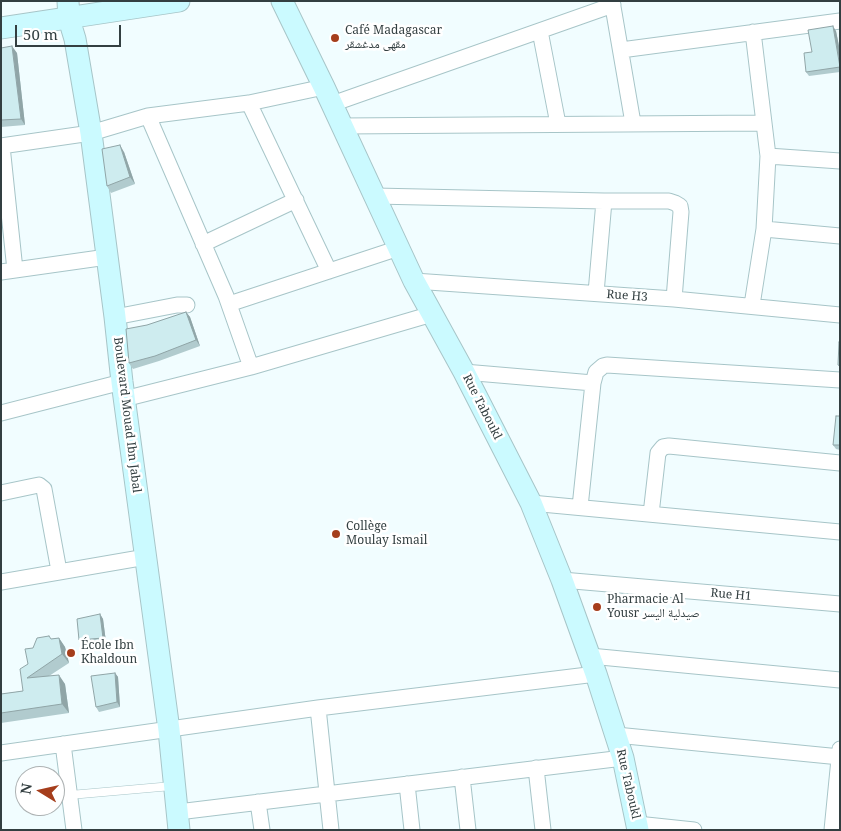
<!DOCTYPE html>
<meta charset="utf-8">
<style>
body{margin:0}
#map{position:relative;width:841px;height:831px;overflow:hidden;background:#f1fdff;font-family:"Noto Serif",serif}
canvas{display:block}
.frame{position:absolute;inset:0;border:2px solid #333f41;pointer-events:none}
.north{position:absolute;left:15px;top:766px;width:50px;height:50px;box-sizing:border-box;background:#fff;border:1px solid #adb2b3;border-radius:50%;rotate:279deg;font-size:14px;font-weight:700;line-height:20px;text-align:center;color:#333f41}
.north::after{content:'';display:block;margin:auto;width:18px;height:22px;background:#a53e1c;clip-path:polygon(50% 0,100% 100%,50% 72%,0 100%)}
.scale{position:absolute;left:15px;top:25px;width:106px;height:22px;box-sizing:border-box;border:2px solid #333f41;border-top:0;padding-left:6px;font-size:15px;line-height:18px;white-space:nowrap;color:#333f41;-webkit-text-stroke:4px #fff;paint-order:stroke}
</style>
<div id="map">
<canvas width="841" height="831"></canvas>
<div class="frame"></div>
<div class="north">N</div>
<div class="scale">50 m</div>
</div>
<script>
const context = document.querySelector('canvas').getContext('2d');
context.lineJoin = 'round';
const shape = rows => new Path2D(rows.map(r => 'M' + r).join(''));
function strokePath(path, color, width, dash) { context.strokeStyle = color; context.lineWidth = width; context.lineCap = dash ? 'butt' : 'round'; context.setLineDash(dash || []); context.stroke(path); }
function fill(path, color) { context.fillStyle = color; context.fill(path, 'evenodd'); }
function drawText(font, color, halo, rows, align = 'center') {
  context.font = font + ' "Noto Serif","Noto Naskh Arabic",serif'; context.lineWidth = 5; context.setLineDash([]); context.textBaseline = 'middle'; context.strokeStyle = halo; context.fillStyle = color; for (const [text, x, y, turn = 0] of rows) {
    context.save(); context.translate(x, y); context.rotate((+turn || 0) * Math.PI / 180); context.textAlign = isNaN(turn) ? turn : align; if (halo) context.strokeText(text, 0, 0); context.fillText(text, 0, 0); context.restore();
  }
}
const lane = shape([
 [70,795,172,786]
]);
const street = shape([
 [612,1,633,123],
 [540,31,558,124],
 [621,50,840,21],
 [249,103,329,271],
 [332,104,613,5],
 [148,116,226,296,251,367],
 [342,126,764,123],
 [1,146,91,133,148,116,249,103,324,87],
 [2,146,15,270],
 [768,156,840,161],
 [375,196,604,201,669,201,675,203,680,206,681,212,674,299],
 [764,229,840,236],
 [203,244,296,200],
 [1,272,107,257],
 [414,281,674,299,840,315],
 [596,293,604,201],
 [229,304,399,248],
 [752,305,764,229,768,156,753,32],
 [115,317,177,305,187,305],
 [464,372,593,383],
 [124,399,251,367,432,314],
 [1,413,122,382],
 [1,493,34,486,39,485,44,489,59,571],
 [531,503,840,532],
 [580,507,593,383,596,372,603,366,607,365,840,380],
 [651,514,658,453,663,447,669,446,840,463],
 [562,580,840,604],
 [1,582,146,557],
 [590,656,840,680],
 [318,708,331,830],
 [616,735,840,757],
 [63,744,74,830],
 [1,753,318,708,596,674],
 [536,768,543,830],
 [462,777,468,830],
 [407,784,412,830],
 [258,802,262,830],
 [178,812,623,758],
 [637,824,694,830],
 [832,830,840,749]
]);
const secondary = shape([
 [68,1,69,19,75,39,91,133,115,317,122,382,169,730,179,830],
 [282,1,324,87,414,281,464,372,531,503,562,580,596,674,623,758,638,830],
 [1,28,179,1]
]);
const wall = shape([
 [836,31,840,51,840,72,809,76,806,72,812,52],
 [1,48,17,53,25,125,1,127],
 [124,152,135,184,111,193,107,186],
 [186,312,190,317,200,346,159,361,133,369,129,363,147,325],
 [840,416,840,450,836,449,833,445],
 [100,614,103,619,106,642,83,645,79,640],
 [59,638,65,647,69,663,49,676,65,684,69,713,1,723,1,694,23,691,28,664,33,648,51,639],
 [115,673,118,677,120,707,99,712,96,707]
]);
const shadedWall = shape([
 [833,26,836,31,840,51,840,65],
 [12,46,17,53,25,125,21,119],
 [120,145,124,152,135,184,130,177],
 [186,312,190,317,200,346,196,340],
 [100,614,103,619,106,642,103,638],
 [59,638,65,647,69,663,62,654],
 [115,673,118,677,120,707,117,702],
 [59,675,65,684,69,713,62,704]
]);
const building = shape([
 [833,26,840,67,806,72,804,53,812,52,808,30,833,26],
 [12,46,21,119,1,120,1,48,12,46],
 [120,145,130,177,107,186,102,149,120,145],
 [186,312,196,340,155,356,129,363,126,329,147,325,186,312],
 [839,342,840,342,840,366,838,365,839,342],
 [836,416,840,416,840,445,833,445,836,416],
 [100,614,103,638,79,640,77,619,100,614],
 [49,636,51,639,59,638,62,654,27,678,59,675,62,704,1,713,1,694,23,691,20,669,28,664,25,649,33,648,37,638,49,636],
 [115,673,117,702,96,707,91,676,115,673]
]);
const markers = [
 [335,38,5,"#a53e1c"],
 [336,534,5,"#a53e1c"],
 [597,607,5,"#a53e1c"],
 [71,653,5,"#a53e1c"]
];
const poiNames = [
 ["Café Madagascar",345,31],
 ["مقهى مدغشقر",345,45],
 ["Collège",346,527],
 ["Moulay Ismail",346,541],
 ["Pharmacie Al",607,600],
 ["Yousr صيدلية اليسر",607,614],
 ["École Ibn",81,646],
 ["Khaldoun",81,660]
];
const streetNames = [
 ["Rue H3",627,296,4],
 ["Rue Taboukl",482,407,63],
 ["Boulevard Mouad Ibn Jabal",127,415,83],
 ["Rue H1",731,595,5],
 ["Rue Taboukl",628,784,77]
];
strokePath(lane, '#a7c5c8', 9);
strokePath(street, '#a7c5c8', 17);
strokePath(secondary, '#a7c5c8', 23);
strokePath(lane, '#fff', 8);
strokePath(street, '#fff', 15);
strokePath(secondary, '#cbfaff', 21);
fill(wall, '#b1cbce');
fill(shadedWall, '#90a5a7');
fill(building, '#ceecef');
strokePath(building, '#90a5a7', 1);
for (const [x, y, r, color] of markers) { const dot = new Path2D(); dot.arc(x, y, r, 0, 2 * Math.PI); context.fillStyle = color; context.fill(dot); strokePath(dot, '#fff', 2); }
drawText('12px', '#333f41', '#fff', poiNames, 'left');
drawText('12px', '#333f41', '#fff', streetNames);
</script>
